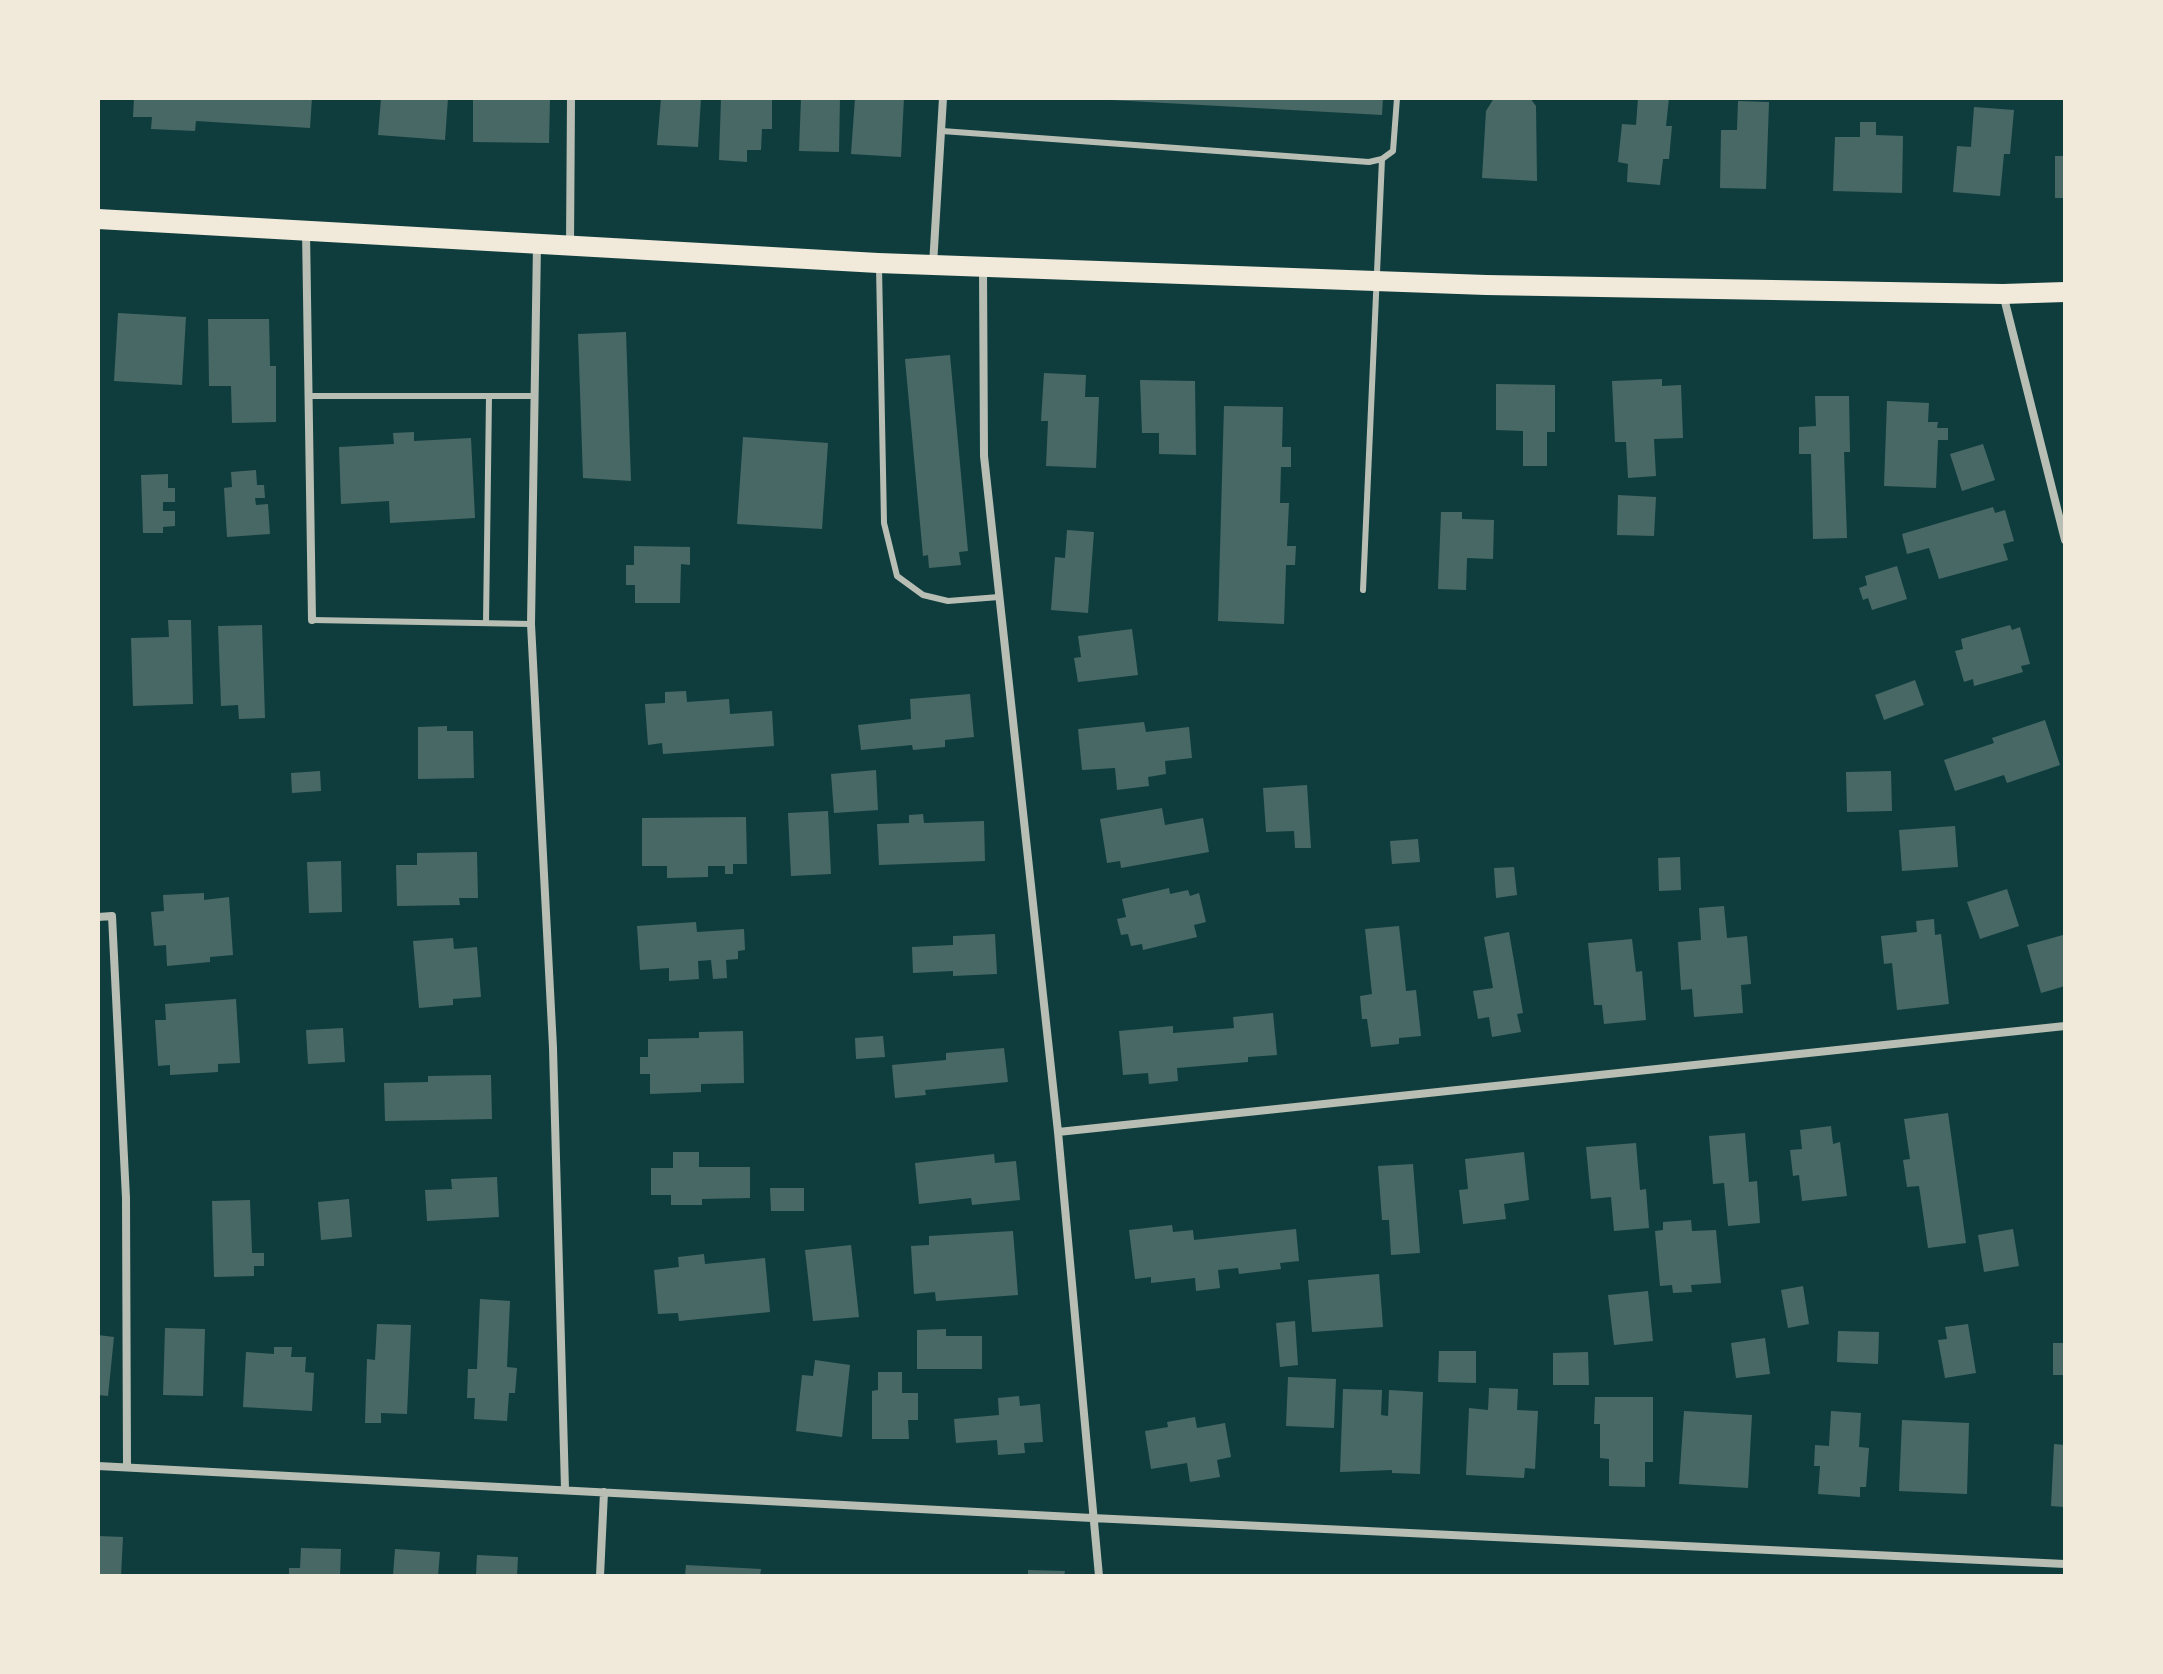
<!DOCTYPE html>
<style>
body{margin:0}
#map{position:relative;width:2163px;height:1674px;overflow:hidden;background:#0f3d3e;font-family:"Public Sans",sans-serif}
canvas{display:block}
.frame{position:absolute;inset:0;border:100px solid #f1e9da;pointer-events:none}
</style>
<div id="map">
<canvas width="2163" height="1674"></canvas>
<div class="frame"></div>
</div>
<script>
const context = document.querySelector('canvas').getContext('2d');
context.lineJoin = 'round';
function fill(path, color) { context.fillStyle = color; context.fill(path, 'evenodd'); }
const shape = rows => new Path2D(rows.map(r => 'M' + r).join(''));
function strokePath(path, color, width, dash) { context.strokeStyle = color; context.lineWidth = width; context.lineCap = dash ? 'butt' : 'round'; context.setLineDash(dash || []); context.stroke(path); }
const building = shape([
 [134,98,312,98,310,128,196,121,195,131,151,129,152,117,133,117],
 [381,98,448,98,445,140,378,135],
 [473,98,550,98,549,143,473,142],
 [661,98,701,98,698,147,657,145],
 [721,98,772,98,772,129,762,129,761,150,747,150,747,162,719,160],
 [801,98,840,98,839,152,799,151],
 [855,98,904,98,901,157,851,154],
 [1111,98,1383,98,1382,115,1111,100],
 [1494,98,1530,98,1536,106,1537,181,1482,178,1486,111],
 [1638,98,1669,98,1666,126,1672,126,1669,159,1663,159,1660,185,1627,182,1628,164,1618,162,1622,124,1636,125],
 [1738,101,1769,102,1766,189,1720,188,1721,130,1737,130],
 [1974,107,2014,110,2010,154,2004,154,2000,196,1953,192,1957,146,1971,147],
 [1860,122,1876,122,1876,135,1903,136,1902,193,1833,191,1835,137,1860,137],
 [2055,156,2065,156,2065,198,2055,198],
 [118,313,186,317,182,385,114,381],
 [208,319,269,319,270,366,276,366,276,422,232,423,231,386,209,386],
 [626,332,631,481,583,478,578,334],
 [950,355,968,551,959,552,961,565,929,568,928,555,923,556,905,359],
 [1044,373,1086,375,1085,397,1099,397,1096,468,1046,466,1048,421,1041,421],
 [1662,379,1662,386,1681,385,1683,438,1654,439,1656,476,1628,478,1626,442,1615,442,1612,381],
 [1140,380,1195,381,1196,455,1159,454,1159,433,1142,433],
 [1496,384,1555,385,1555,432,1547,432,1547,466,1523,466,1523,431,1496,430],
 [1815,396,1849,396,1850,452,1844,452,1847,538,1813,539,1811,454,1799,454,1799,427,1816,426],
 [1887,401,1929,403,1928,422,1938,422,1937,428,1948,428,1948,440,1938,440,1936,488,1884,486],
 [1224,406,1283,407,1282,447,1291,447,1291,467,1281,467,1280,503,1289,503,1287,546,1296,546,1295,565,1286,565,1284,624,1218,621],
 [414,432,414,441,471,438,475,518,390,523,389,501,341,504,339,447,394,444,393,433],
 [743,437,828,443,822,529,737,524],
 [1983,444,1995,480,1962,491,1950,454],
 [256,470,257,485,264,485,265,498,255,498,256,505,268,504,270,534,227,537,224,488,232,487,231,472],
 [168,474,168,488,175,488,175,502,163,502,163,511,175,511,175,526,163,527,163,533,143,533,141,475],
 [1618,495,1656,497,1654,536,1617,535],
 [1993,507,1995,513,2005,510,2014,541,2003,544,2008,560,1939,579,1929,548,1907,554,1902,534],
 [1441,512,1462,512,1462,519,1494,520,1493,559,1467,558,1466,590,1438,589],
 [1067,530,1094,532,1088,613,1051,610,1055,557,1065,558],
 [634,546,690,547,690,565,681,564,680,603,635,603,635,585,626,585,626,565,634,565],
 [1897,566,1907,599,1872,610,1868,598,1863,600,1859,588,1867,585,1865,576],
 [168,620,191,620,193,704,133,706,131,638,169,637],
 [262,625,265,718,239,719,238,705,221,706,218,626],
 [2010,625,2012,630,2020,627,2030,664,2021,666,2023,672,1974,686,1973,679,1964,682,1955,651,1963,649,1961,639],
 [1132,629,1138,675,1078,682,1074,658,1081,657,1078,636],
 [1915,680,1924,705,1884,720,1875,695],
 [686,691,687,702,729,699,730,714,772,711,774,746,663,754,662,743,648,745,645,704,665,703,665,692],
 [970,694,974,737,945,740,945,747,913,750,912,745,861,750,858,725,911,719,910,699],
 [2045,720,2060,765,2007,783,2004,775,1955,791,1944,760,1994,743,1992,738],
 [1144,722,1146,732,1189,727,1192,758,1165,761,1166,774,1148,777,1149,786,1117,790,1115,768,1082,770,1078,729],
 [447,726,447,731,473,731,474,778,418,779,418,727],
 [876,770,878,810,834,813,831,774],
 [320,771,321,791,292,793,291,773],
 [1891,771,1892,811,1847,812,1846,772],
 [1307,785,1311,848,1295,848,1294,831,1266,832,1263,788],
 [1162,808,1165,825,1203,818,1209,852,1121,868,1120,861,1107,863,1100,819],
 [828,811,831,874,791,876,788,813],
 [923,814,924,823,984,821,985,861,879,865,877,824,909,823,909,815],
 [746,817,747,864,733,864,733,874,725,874,725,866,708,866,708,877,667,878,667,866,642,866,642,818],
 [1955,826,1958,867,1902,871,1899,830],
 [1418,839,1420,862,1392,864,1390,841],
 [477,852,478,898,459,898,460,905,397,906,396,865,417,865,417,853],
 [1680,857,1681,890,1659,891,1658,858],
 [341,861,342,912,309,913,307,862],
 [1514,867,1517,895,1496,898,1494,868],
 [1169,888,1170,894,1188,890,1190,896,1199,893,1206,922,1194,925,1197,937,1143,950,1142,944,1131,946,1128,934,1121,935,1117,919,1126,917,1122,899],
 [2007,889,2019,926,1980,939,1967,902],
 [204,893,204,900,229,897,233,955,210,957,210,962,167,966,166,945,154,946,151,912,164,911,163,895],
 [1724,906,1727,938,1747,936,1751,984,1741,985,1743,1013,1694,1017,1692,989,1681,990,1678,942,1701,940,1699,908],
 [1934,919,1935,935,1941,934,1949,1004,1897,1010,1892,963,1884,964,1881,936,1917,932,1916,921],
 [696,922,697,932,744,929,745,950,738,951,738,959,726,960,727,978,713,979,711,960,698,961,699,979,669,981,669,968,640,970,637,926],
 [1399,926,1406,991,1416,990,1421,1036,1399,1038,1399,1044,1371,1047,1367,1019,1362,1019,1360,996,1372,994,1365,929],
 [1509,932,1523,1013,1517,1014,1521,1032,1492,1037,1489,1017,1478,1019,1473,991,1493,988,1484,937],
 [995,934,997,974,953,976,953,971,913,973,912,947,953,945,953,936],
 [2063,935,2065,986,2041,993,2027,945],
 [453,938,454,949,477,947,481,997,453,999,453,1005,419,1008,413,941],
 [1632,939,1636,972,1642,971,1646,1020,1604,1024,1602,1005,1594,1005,1588,943],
 [236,999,240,1063,218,1064,218,1072,170,1075,170,1065,158,1066,155,1020,166,1020,165,1004],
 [1273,1013,1277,1055,1248,1057,1248,1062,1177,1068,1178,1081,1149,1084,1148,1073,1123,1075,1119,1031,1173,1026,1173,1033,1234,1028,1233,1017],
 [343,1028,345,1062,308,1064,306,1030],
 [743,1031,744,1083,701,1084,701,1092,650,1094,650,1074,640,1074,640,1057,648,1057,648,1039,699,1038,699,1032],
 [883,1036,885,1057,856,1059,855,1038],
 [1004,1048,1008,1082,925,1090,926,1095,895,1098,892,1065,946,1060,946,1053],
 [491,1075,492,1119,385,1121,384,1083,428,1082,428,1076],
 [1948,1113,1966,1243,1928,1248,1919,1186,1907,1187,1903,1160,1910,1159,1904,1119],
 [1831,1126,1833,1144,1840,1142,1847,1196,1802,1201,1799,1175,1793,1176,1790,1150,1802,1149,1800,1130],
 [1745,1133,1749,1182,1757,1181,1760,1223,1728,1226,1724,1183,1713,1184,1709,1136],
 [1636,1143,1640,1190,1646,1189,1649,1228,1614,1231,1611,1197,1591,1199,1586,1147],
 [673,1152,699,1152,699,1167,750,1167,750,1198,702,1199,702,1205,671,1205,671,1195,651,1195,651,1168,673,1168],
 [1524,1152,1529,1200,1504,1204,1506,1219,1463,1224,1459,1190,1468,1189,1465,1159],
 [994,1154,995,1163,1016,1161,1020,1200,972,1205,971,1198,919,1204,915,1163],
 [1413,1164,1420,1253,1391,1255,1389,1220,1382,1220,1378,1166],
 [497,1177,499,1217,427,1221,425,1190,452,1189,451,1179],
 [770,1188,804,1188,804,1211,771,1211],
 [349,1199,352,1237,321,1240,318,1202],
 [250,1200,252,1253,264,1253,264,1266,254,1266,254,1276,214,1277,212,1201],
 [1691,1220,1692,1231,1716,1230,1721,1283,1691,1285,1692,1292,1673,1293,1672,1285,1660,1286,1655,1231,1663,1230,1663,1222],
 [1172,1225,1173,1232,1193,1230,1194,1240,1296,1229,1299,1261,1280,1263,1281,1269,1239,1274,1238,1268,1218,1270,1220,1288,1196,1291,1195,1278,1151,1283,1151,1277,1135,1279,1129,1230],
 [2013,1229,2019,1266,1984,1272,1978,1235],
 [1013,1231,1018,1295,936,1301,935,1292,914,1294,911,1246,929,1245,929,1236],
 [851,1245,859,1317,813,1321,805,1250],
 [704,1254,705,1264,765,1258,770,1312,679,1321,678,1313,658,1314,654,1270,679,1267,678,1257],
 [1379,1274,1383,1327,1312,1332,1308,1280],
 [1803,1286,1809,1324,1788,1328,1781,1290],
 [1648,1291,1653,1341,1614,1345,1608,1295],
 [480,1299,510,1301,507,1367,517,1368,515,1393,509,1393,507,1421,474,1419,475,1398,467,1398,468,1369,477,1369],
 [1295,1321,1298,1365,1280,1367,1276,1323],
 [377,1324,411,1325,407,1414,381,1413,381,1423,365,1423,367,1359,375,1360],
 [1968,1324,1976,1373,1945,1378,1938,1340,1947,1339,1945,1327],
 [165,1328,205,1329,203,1396,163,1395],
 [946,1329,946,1336,982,1336,982,1369,917,1369,917,1330],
 [1838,1331,1879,1332,1878,1364,1837,1362],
 [98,1335,114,1337,108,1396,98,1395],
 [1765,1338,1770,1374,1736,1378,1731,1343],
 [2053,1343,2065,1343,2065,1375,2053,1375],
 [274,1347,292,1347,291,1357,306,1357,305,1372,314,1373,312,1411,243,1407,246,1352,274,1354],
 [1439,1351,1476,1351,1476,1383,1438,1382],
 [1588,1352,1589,1385,1553,1385,1553,1353],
 [815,1360,850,1365,842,1437,796,1431,802,1375,813,1376],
 [878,1372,902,1372,902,1393,918,1393,918,1420,908,1420,909,1439,872,1439,872,1391,878,1390],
 [1288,1377,1336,1379,1334,1428,1286,1426],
 [1489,1388,1518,1389,1517,1410,1538,1411,1535,1469,1525,1468,1524,1478,1466,1475,1469,1408,1488,1410],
 [1343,1389,1382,1390,1381,1415,1388,1416,1389,1390,1423,1392,1420,1474,1392,1473,1392,1470,1340,1472],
 [1019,1396,1020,1406,1040,1404,1043,1442,1024,1443,1025,1453,998,1455,997,1440,956,1443,954,1419,999,1415,998,1398],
 [1595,1397,1653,1397,1653,1462,1645,1462,1645,1487,1609,1486,1609,1459,1600,1458,1600,1424,1594,1424],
 [1684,1411,1752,1415,1748,1488,1679,1484],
 [1831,1411,1861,1413,1859,1447,1869,1448,1866,1487,1860,1487,1860,1497,1818,1494,1820,1466,1814,1466,1815,1445,1829,1446],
 [1195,1417,1197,1428,1225,1423,1231,1457,1217,1460,1220,1477,1190,1482,1187,1463,1151,1469,1145,1431,1168,1427,1167,1422],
 [1902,1420,1969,1423,1967,1494,1899,1491],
 [2054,1444,2065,1445,2064,1507,2051,1506],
 [98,1536,123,1537,121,1576,98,1576],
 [301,1548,341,1549,340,1576,289,1576,289,1568,300,1568],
 [395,1549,440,1552,438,1576,393,1576],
 [477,1555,518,1557,517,1576,476,1576],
 [686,1565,761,1569,760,1576,685,1576],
 [1028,1570,1065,1571,1064,1576,1028,1576]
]);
const service = shape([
 [942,131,1369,162,1382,159,1393,151,1397,98],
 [879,267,884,523,897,576,923,595,948,601,999,597],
 [309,396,535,396],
 [1363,590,1382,159],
 [312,620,531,624],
 [486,623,489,396]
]);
const minor = shape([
 [306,231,312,620],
 [537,244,531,624,553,1048,565,1489],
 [570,245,571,98],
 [933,265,943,98],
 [983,268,984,456,1058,1132,1099,1576],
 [2003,294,2065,540],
 [98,917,112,916,126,1198,127,1467],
 [1058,1132,2065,1026],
 [98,1466,1092,1518,2065,1564],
 [600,1576,604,1492]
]);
const primary = shape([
 [98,219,878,263,1486,285,2003,294,2065,292]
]);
fill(building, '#486865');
strokePath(service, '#b8beb3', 6);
strokePath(minor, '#b8beb3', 8);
strokePath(primary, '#f1e9da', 20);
</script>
